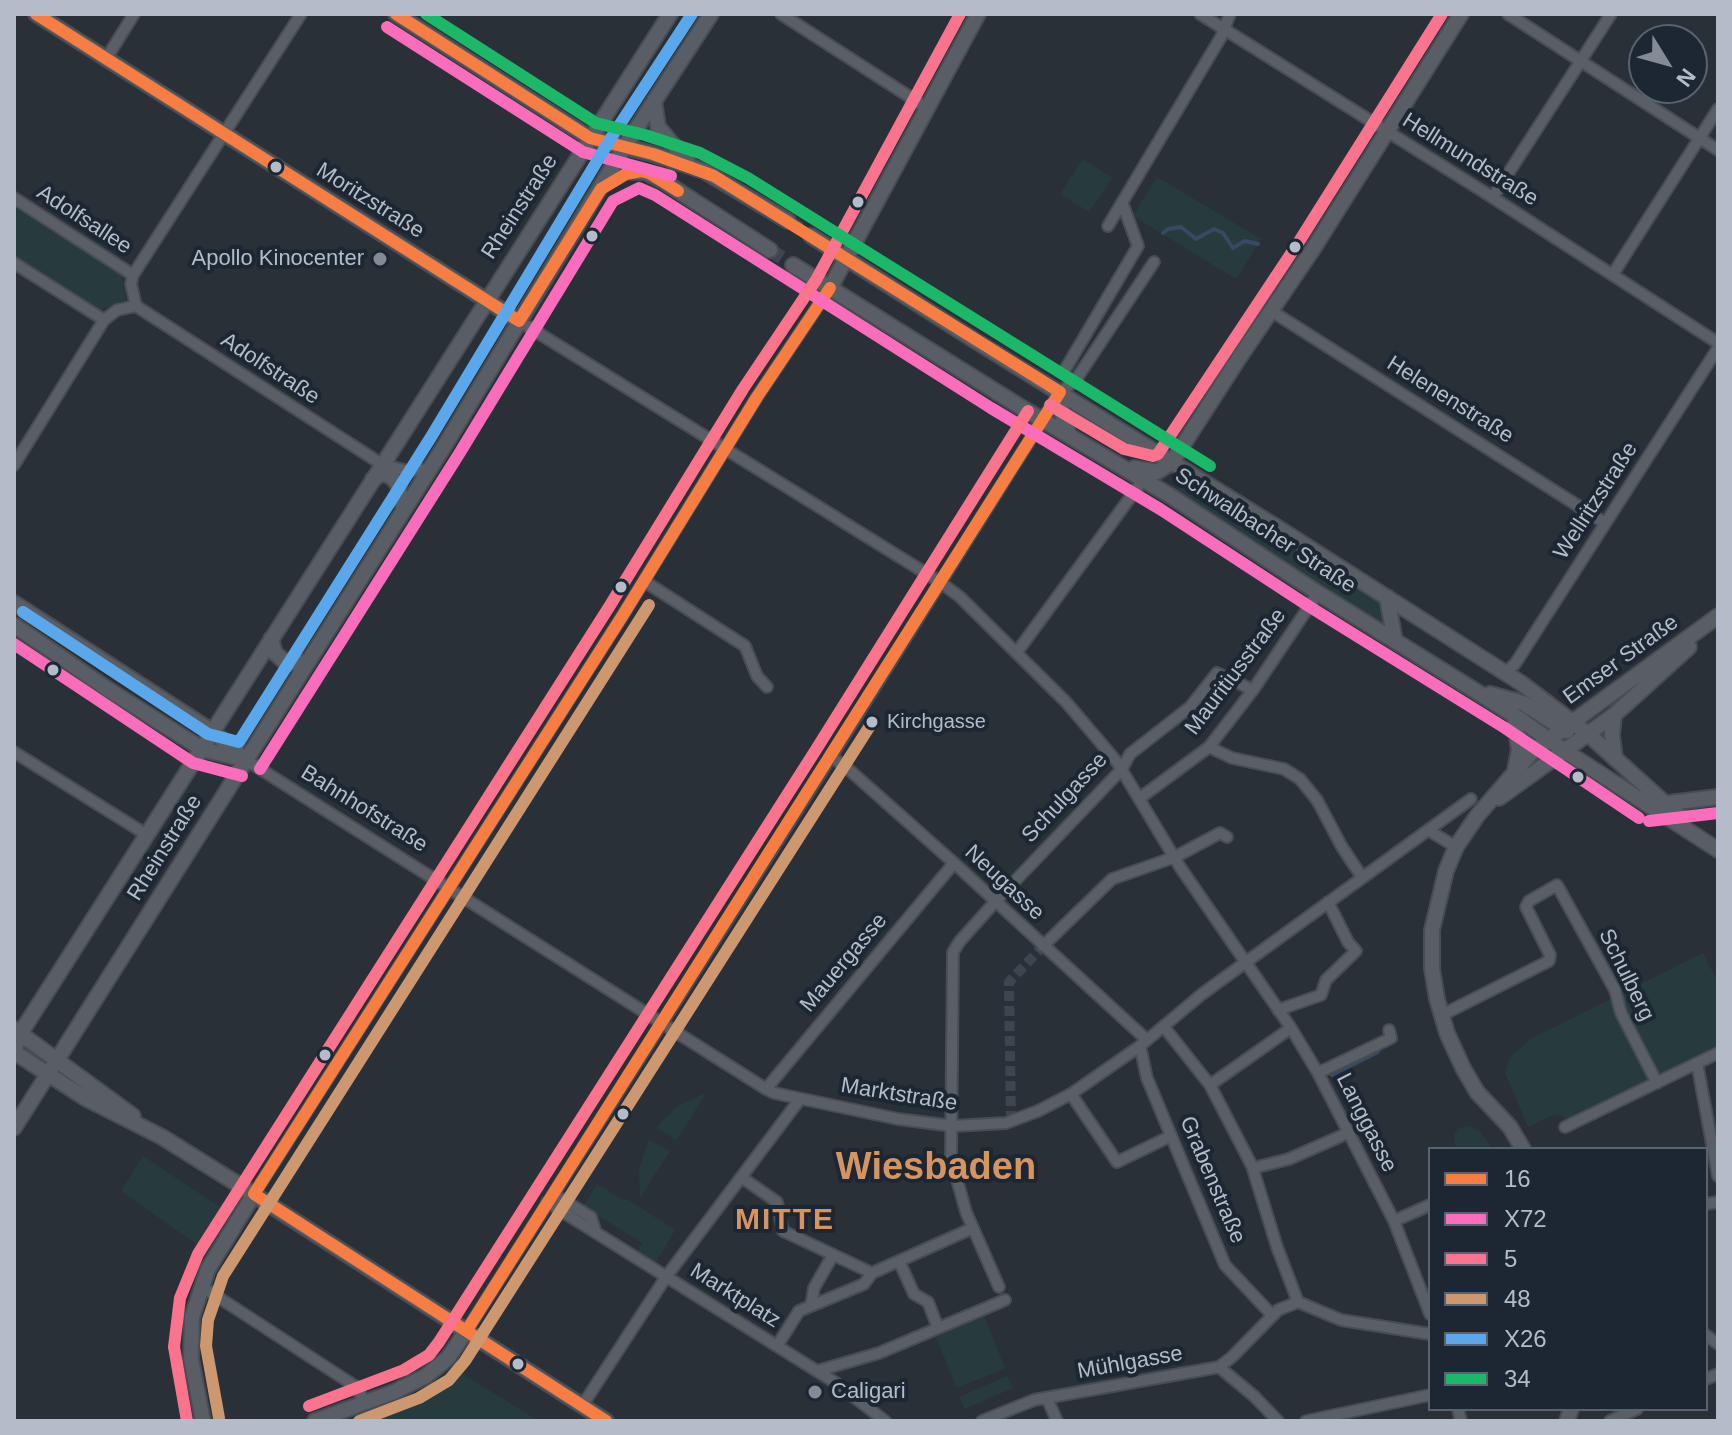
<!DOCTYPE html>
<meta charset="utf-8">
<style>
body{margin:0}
#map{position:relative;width:1732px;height:1435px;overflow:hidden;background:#2a3038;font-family:Arial,sans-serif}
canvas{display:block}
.frame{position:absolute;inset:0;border:16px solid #b4bcc9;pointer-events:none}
.legend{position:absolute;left:1428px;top:1147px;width:280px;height:264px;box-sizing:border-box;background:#1d2633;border:2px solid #59626f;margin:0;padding:10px 14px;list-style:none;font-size:24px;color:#b4bcc9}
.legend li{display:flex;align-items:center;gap:16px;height:40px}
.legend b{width:40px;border:2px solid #59626f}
.north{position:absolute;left:1628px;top:24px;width:80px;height:80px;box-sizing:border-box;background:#1d2633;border:2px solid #59626f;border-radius:50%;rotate:127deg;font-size:22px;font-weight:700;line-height:32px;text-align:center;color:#b4bcc9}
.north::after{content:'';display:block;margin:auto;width:28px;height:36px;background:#848b96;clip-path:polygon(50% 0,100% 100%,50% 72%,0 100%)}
</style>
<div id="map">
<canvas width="1732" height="1435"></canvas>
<div class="frame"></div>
<ul class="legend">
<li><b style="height:10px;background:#f77d43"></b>16</li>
<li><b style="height:10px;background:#fb6dba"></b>X72</li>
<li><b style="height:10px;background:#fc738d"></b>5</li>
<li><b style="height:10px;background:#cd976f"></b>48</li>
<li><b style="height:10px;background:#5aa8eb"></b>X26</li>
<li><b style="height:10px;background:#1ab867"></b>34</li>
</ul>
<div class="north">N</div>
</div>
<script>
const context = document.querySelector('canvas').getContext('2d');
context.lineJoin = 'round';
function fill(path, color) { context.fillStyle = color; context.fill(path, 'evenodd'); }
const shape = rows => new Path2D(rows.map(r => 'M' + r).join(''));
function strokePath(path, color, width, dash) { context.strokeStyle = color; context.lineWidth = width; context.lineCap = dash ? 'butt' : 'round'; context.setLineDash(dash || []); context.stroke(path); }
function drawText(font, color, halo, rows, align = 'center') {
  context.font = font + ' Arial,sans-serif'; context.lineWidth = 8; context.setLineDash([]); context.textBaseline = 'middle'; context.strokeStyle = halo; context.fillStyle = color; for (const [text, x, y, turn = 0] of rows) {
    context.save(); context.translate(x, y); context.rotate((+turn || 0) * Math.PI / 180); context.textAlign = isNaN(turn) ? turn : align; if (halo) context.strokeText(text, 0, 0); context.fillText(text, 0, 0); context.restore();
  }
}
const green = shape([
 [1083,159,1112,178,1089,212,1060,194],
 [1157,177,1261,239,1236,279,1133,216],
 [14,207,122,275,126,300,96,312,14,258],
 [1183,482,1233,515,1262,525,1400,614,1390,628,1175,493],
 [1703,953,1718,983,1718,1046,1570,1119,1555,1114,1528,1127,1505,1073,1510,1057,1532,1038],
 [703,1094,705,1095,676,1141,657,1127,676,1107],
 [1470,1126,1479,1131,1493,1149,1456,1149,1454,1135,1460,1128],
 [649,1140,670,1151,640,1198,639,1168],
 [143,1156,226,1211,202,1248,121,1191],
 [597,1184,623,1200,627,1199,675,1230,656,1262,637,1251,642,1243,583,1206],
 [984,1316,1005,1368,957,1388,936,1337],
 [461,1373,539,1421,361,1421,421,1400,444,1387],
 [1007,1376,1013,1388,965,1409,959,1397]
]);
const stream = shape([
 [1163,233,1168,229,1181,227,1196,239,1214,229,1223,233,1233,248,1245,241,1258,244],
 [1332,1075,1378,1052]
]);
const streetTunnel = shape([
 [1011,1121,1009,982,1043,946]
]);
const secondaryTunnel = shape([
 [788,221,811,236],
 [770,250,793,265]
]);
const street = shape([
 [781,14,927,108],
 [1200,14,1484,192,1718,343],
 [1508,14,1718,150],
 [106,59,134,14],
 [1493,197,1611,14],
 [14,198,133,275],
 [1108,226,1221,37,1230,14],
 [14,263,104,320],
 [1613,274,1718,109],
 [136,306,383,465,409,471,430,469],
 [136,306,131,284,133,275,301,14],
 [1273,312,1605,523],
 [519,321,940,582,960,597,1066,702,1117,762,1180,867,1291,1028,1318,1073,1394,1221,1430,1314],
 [1063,373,1138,246,1122,202],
 [14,465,104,320,117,310,136,306],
 [644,581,745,646,757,676,767,687],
 [1017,652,1143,480],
 [1505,673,1515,664,1718,348],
 [1209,747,1232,758,1284,769,1300,779,1317,800,1342,847,1362,877],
 [14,752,147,835],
 [831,757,846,767,954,863,1147,1040],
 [246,760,766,1089,774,1093,898,1119,953,1126,1006,1123,1038,1111,1071,1094,1140,1046,1202,994,1471,799],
 [1140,798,1209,747,1253,690,1318,593],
 [1428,830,1456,847],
 [1043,946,1112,879,1175,857,1220,833,1227,837],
 [1278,1010,1321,995,1326,980,1356,951,1348,942,1328,902],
 [1442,1015,1549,961,1550,955,1526,907,1529,901,1557,885,1615,990,1621,1013,1657,1083],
 [1164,1027,1210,1085,1252,1166,1277,1247,1298,1302],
 [1140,1046,1147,1078,1225,1265,1272,1315],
 [1697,1063,1718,1176],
 [1318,1073,1391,1038,1389,1030],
 [1210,1085,1291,1028],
 [766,1089,954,863],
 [1071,1094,1117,1162,1171,1136],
 [1565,1127,1718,1053],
 [1253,1168,1289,1159,1348,1133],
 [741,1177,777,1202,783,1231,872,1273],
 [254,1194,623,615,757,397,830,288],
 [553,1194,591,1217,596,1233],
 [547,1202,836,1383,885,1421],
 [1706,1204,1718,1202],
 [1394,1221,1430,1205],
 [899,1261,914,1294,928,1302,938,1328],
 [201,1286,355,1386,366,1403],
 [999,1287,966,1212,951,1158,953,952,960,941,995,902,1122,769,1130,754,1190,707,1217,673,1253,690],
 [811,1306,814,1288,833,1255],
 [467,1330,831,757,1060,392,1075,381,1154,262],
 [1706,1335,1718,1344],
 [777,1346,799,1311,864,1284,872,1273,973,1228],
 [1219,1367,1254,1396,1278,1421],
 [817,1371,879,1353,1005,1300],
 [1706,1379,1718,1374],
 [1047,1398,1057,1421],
 [582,1406,666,1277,800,1099],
 [1458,1409,1461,1421],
 [982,1421,1034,1400,1219,1367,1232,1357,1278,1310,1298,1302,1341,1320,1430,1334],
 [1306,1421,1430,1395],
 [1610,1421,1637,1409]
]);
const secondary = shape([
 [36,14,519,321],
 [396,14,590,138,653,154,704,171,788,221],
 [654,101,658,127,688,162],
 [631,172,645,172,663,181,770,250],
 [811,236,974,340,1278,528,1521,683,1588,734,1680,817],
 [793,265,1019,406,1169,495,1318,593,1514,715,1565,751,1718,850],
 [830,288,978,14],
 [1060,392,1064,424,1069,434],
 [1134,468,1157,472,1172,462,1239,358,1313,249,1461,14],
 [373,479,383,473,393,478,398,485,404,510],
 [1387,597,1395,641],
 [14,603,213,732,246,760],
 [14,625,106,688,202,749,242,759],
 [271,639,275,653,284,661,296,664,308,661],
 [1490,694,1523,703,1567,731],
 [1514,715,1519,750,1515,770],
 [1614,715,1612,735,1615,759],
 [1499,798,1614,715,1689,647],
 [1661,804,1718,797],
 [14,1029,133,1116],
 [14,1051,20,1034,670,14],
 [14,1052,85,1098,162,1137,239,1185,606,1421],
 [14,1128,445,445,625,146,711,14],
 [1523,1149,1510,1127,1477,1092,1463,1068,1447,1033,1437,999,1432,969,1432,930,1446,871,1456,847,1477,816,1533,751,1718,616],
 [203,1421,191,1359,192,1317,208,1269,254,1194],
 [315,1421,394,1392,426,1376,448,1358,467,1330],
 [1567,1421,1571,1409]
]);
const bus1 = shape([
 [36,14,519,321],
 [396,14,590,138,653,154,714,176,1060,392],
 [519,321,601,189,626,174,641,171,649,173,678,191],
 [254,1194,623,615,757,397,830,288],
 [254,1194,606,1421],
 [467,1330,1060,392]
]);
const bus2 = shape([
 [387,27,583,152,671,176],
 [14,644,193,763,242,776],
 [260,769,459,454,613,201,639,188,655,195,991,408,1160,509,1310,607,1505,728,1639,818],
 [1649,821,1718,813]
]);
const bus3 = shape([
 [1050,405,1124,449,1153,456,1158,454,1300,240,1442,14],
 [309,1406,404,1370,429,1355,439,1342,817,748,1028,411],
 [187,1421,174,1347,180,1298,198,1254,609,607,743,389,816,280,960,14]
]);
const bus4 = shape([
 [219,1418,206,1346,208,1320,223,1276,649,605],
 [359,1421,419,1398,449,1380,465,1361,873,721]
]);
const bus5 = shape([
 [23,612,208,734,239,742,431,437,611,138,692,14]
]);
const bus6 = shape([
 [426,14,596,123,645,135,700,153,748,178,1210,466]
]);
const markers = [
 [276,167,7,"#b4bcc9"],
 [858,202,7,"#b4bcc9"],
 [592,236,7,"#b4bcc9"],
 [1295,247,7,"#b4bcc9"],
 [380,259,8,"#848b96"],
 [621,587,7,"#b4bcc9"],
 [53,670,7,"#b4bcc9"],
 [872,722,7,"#b4bcc9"],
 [1578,777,7,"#b4bcc9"],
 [325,1055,7,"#b4bcc9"],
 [623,1114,7,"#b4bcc9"],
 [518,1364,7,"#b4bcc9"],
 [815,1392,8,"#848b96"]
];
const busNames = [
 ["Kirchgasse",887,722]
];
const streetNames = [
 ["Hellmundstraße",1470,160,32],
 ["Moritzstraße",370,201,32],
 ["Rheinstraße",520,207,-57],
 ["Adolfsallee",84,220,33],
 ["Adolfstraße",270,369,33],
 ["Helenenstraße",1450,400,32],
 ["Wellritzstraße",1596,501,-57],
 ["Schwalbacher Straße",1265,531,33],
 ["Emser Straße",1621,660,-36],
 ["Mauritiusstraße",1236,672,-53],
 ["Schulgasse",1065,798,-47],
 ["Bahnhofstraße",364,809,32],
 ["Rheinstraße",165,848,-58],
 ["Neugasse",1004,883,43],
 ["Mauergasse",844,963,-50],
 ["Schulberg",1626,975,64],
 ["Marktstraße",899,1095,9],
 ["Langgasse",1366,1123,63],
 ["Grabenstraße",1212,1180,67],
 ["Marktplatz",735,1296,32],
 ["Mühlgasse",1130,1363,-10]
];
const poiNames = [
 ["Apollo Kinocenter",364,259],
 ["Caligari",831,1392,"left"]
];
const districtNames = [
 ["MITTE",785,1221]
];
const townNames = [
 ["Wiesbaden",936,1169]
];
fill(green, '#273a3e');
strokePath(stream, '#384963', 4);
strokePath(streetTunnel, '#3f454e', 10, [10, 5]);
strokePath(secondaryTunnel, '#3f454e', 14, [14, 7]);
strokePath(street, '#484c53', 14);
strokePath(secondary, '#484c53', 18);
strokePath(street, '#5a5e66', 10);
strokePath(secondary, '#595d64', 14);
strokePath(bus1, '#f77d43', 12);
strokePath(bus2, '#fb6dba', 12);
strokePath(bus3, '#fc738d', 12);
strokePath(bus4, '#cd976f', 12);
strokePath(bus5, '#5aa8eb', 12);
strokePath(bus6, '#1ab867', 12);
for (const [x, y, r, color] of markers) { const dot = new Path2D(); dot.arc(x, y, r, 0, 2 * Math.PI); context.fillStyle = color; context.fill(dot); strokePath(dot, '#1d2633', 3); }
drawText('20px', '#b4bcc9', '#1d2633', busNames, 'left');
drawText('22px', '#b4bcc9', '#1d2633', streetNames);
drawText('22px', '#b4bcc9', '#1d2633', poiNames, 'right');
context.letterSpacing = '2px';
drawText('bold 30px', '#d59563', '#1d2633', districtNames);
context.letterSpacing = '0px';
drawText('bold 38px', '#d59563', '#1d2633', townNames);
</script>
